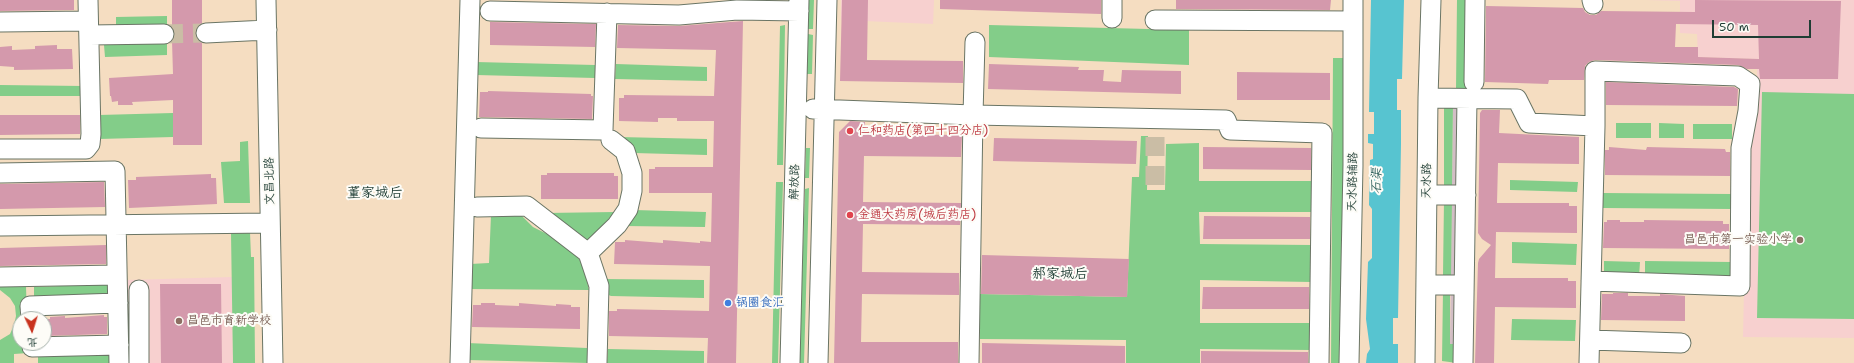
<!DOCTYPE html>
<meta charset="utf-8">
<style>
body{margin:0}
#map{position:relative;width:1854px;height:363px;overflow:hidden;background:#f5ddc1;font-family:"Shantell Sans","LXGW WenKai TC",sans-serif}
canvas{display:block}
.north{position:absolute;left:12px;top:311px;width:40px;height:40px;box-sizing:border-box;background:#fdfcf7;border:1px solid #a4b0a9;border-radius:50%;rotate:176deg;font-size:11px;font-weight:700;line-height:16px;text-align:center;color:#1f3d34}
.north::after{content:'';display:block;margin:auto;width:14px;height:18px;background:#c8321e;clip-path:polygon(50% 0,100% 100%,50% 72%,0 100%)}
.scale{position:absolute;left:1712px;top:20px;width:99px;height:18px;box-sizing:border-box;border:2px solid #1f3d34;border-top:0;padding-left:5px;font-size:12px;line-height:14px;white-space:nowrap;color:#1f3d34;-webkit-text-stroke:3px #fdfcf7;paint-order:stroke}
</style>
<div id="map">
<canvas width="1854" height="363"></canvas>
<div class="north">北</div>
<div class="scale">50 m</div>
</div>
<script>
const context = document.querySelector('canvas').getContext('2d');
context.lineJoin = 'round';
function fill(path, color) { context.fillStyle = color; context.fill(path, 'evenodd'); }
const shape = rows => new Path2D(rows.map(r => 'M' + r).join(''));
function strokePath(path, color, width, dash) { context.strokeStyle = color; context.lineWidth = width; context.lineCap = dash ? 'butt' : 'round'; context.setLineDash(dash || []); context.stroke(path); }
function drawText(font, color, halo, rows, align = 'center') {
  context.font = font + ' "Shantell Sans","LXGW WenKai TC",sans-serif'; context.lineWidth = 4; context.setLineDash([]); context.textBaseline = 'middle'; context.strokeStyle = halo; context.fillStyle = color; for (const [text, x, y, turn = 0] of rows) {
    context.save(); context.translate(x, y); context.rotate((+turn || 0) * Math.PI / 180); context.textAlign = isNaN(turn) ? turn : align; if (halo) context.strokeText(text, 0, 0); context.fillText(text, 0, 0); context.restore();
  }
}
const built = shape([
 [841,0,934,0,933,24,841,20],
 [1646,0,1854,0,1854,338,1743,337,1747,143,1757,109,1757,59,1698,57,1697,34,1680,33,1680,1],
 [232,277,233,363,127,363,126,280]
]);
const industrial = shape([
 [1453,103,1463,103,1460,344,1450,344]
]);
const green = shape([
 [808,0,814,0,813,29,807,29],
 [1457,0,1471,0,1469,89,1456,89],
 [167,16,167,27,116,28,116,17],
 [785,25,783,165,777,165,780,26],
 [989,25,1189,30,1189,65,989,57],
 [808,34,813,35,812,74,807,74],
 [167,43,167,55,105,57,104,45],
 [1333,58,1345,58,1341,363,1331,363],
 [476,62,595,65,595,78,476,75],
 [616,64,707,67,707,81,615,79],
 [0,85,83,86,83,96,0,96],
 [1762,92,1854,94,1854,319,1757,318],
 [1444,103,1453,103,1452,186,1444,186],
 [173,113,173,137,99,139,99,115],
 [1616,123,1651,123,1651,138,1616,138],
 [1659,123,1684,124,1684,138,1659,138],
 [1693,124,1732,124,1732,139,1693,139],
 [1141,136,1148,136,1147,190,1165,190,1166,144,1199,143,1199,181,1314,181,1314,212,1199,212,1200,244,1312,245,1311,282,1200,280,1200,323,1311,323,1311,350,1200,349,1200,363,1126,363,1126,340,980,339,980,294,1127,297,1132,177,1139,177],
 [619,137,707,139,707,155,634,153],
 [248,141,250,203,224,203,221,162,240,161,240,142],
 [806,148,810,148,809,178,805,178],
 [1510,180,1578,182,1577,192,1510,190],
 [776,182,783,182,778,363,772,363],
 [809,188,804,363,799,363,805,189],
 [1603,193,1731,194,1731,209,1603,208],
 [1444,200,1452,201,1451,276,1443,275],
 [634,210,706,212,705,227,624,226],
 [615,212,591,238,586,240,545,213],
 [491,215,521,215,533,227,555,238,577,256,583,265,589,290,469,289,470,264,489,263],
 [250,232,251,257,254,257,255,363,233,363,231,233],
 [1512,242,1577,244,1576,265,1512,263],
 [1604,261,1640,262,1639,277,1604,277],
 [1645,261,1732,262,1731,279,1645,278],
 [604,279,704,280,704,298,611,296,606,294],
 [112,284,112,298,34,301,34,287],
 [0,286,26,286,27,319,20,319,20,343,28,343,28,353,14,354,14,363,0,363,0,340,10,334,14,325,16,316,15,306,10,298,0,290],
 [1443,290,1450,291,1450,344,1457,344,1457,363,1442,361],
 [1512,319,1576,320,1575,341,1511,340],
 [467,343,587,348,589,351,588,363,467,360],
 [109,349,109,363,38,363,38,352],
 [608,349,704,351,704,363,607,363]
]);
const water = shape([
 [1371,0,1404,0,1402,79,1397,79,1397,110,1401,110,1401,144,1398,318,1393,318,1393,344,1398,344,1398,363,1366,363,1367,354,1370,349,1366,319,1368,262,1372,258,1372,209,1369,205,1370,160,1373,159,1373,144,1368,143,1368,134,1374,134,1374,112,1369,112]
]);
const building = shape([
 [0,0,74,0,74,10,0,11],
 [172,0,202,0,202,23,196,28,195,33,197,39,202,43,202,145,173,145,173,100,132,102,133,105,118,105,118,101,112,102,111,96,110,96,109,78,173,74,172,41,175,34,172,27],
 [842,0,868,0,867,60,963,61,963,83,840,81],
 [940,0,1101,0,1101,14,940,9],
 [1176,0,1331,0,1330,10,1176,9],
 [1695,0,1841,1,1838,79,1760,79,1759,69,1747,69,1738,65,1595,60,1589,62,1585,66,1584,80,1549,80,1548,84,1485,82,1486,6,1583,8,1585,12,1590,15,1596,15,1601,11,1695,12],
 [1676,24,1758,25,1759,59,1698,57,1698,47,1675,47],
 [743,21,736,363,707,363,708,338,609,336,609,311,617,311,617,309,709,311,710,266,614,264,615,242,625,242,625,240,663,243,663,240,700,243,700,241,711,242,712,193,649,193,649,169,655,169,655,167,713,167,714,121,677,121,677,118,658,118,658,122,619,121,619,98,624,98,624,95,714,96,716,50,617,48,618,25,679,26],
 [490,22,596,24,595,47,490,45],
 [57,45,57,49,72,49,73,69,14,70,14,67,0,66,0,47,12,46,12,50,35,49,35,46],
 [989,64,1079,67,1078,70,1104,70,1103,81,1121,82,1122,70,1181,71,1181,94,988,89],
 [1237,72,1330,73,1330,100,1237,100],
 [1606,82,1734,87,1738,89,1737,106,1606,105],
 [488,91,591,94,591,96,593,96,592,119,479,117,480,92,488,92],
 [1482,110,1500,110,1499,133,1579,137,1579,164,1498,163,1497,203,1569,203,1569,206,1577,206,1577,233,1496,232,1495,278,1568,278,1568,281,1576,281,1576,308,1495,307,1494,363,1475,363,1478,263,1479,259,1491,245,1482,239,1478,233,1480,113],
 [0,115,80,115,80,134,0,135],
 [850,121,865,122,865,134,962,135,961,157,864,156,863,202,961,203,960,225,863,224,862,272,959,273,959,295,862,294,861,342,958,342,958,363,834,363,839,132],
 [994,138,1137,141,1136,164,993,161],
 [1203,147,1311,148,1311,170,1203,169],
 [1609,147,1646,150,1647,147,1725,149,1726,152,1730,152,1730,176,1605,175,1605,150,1609,150],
 [547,173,614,173,614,176,618,176,618,199,541,199,541,175,547,175],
 [211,174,211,178,216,178,217,204,129,208,128,180,136,180,136,177],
 [104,182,105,207,0,209,0,184],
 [1204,216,1310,217,1310,239,1203,239],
 [1607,220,1620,220,1620,222,1644,222,1644,220,1723,221,1723,224,1729,224,1729,249,1603,248,1604,222,1607,222],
 [106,245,106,264,0,266,0,248],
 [982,255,1129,259,1127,297,981,294],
 [160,284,221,284,222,363,161,363],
 [1203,287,1309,287,1309,309,1202,309],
 [1613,293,1628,293,1628,296,1660,296,1660,294,1685,296,1685,321,1601,320,1602,294,1613,294],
 [481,303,495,303,495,305,519,306,519,303,556,306,556,304,571,305,571,307,580,307,580,329,472,327,473,305,481,305],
 [104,315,104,317,107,317,107,334,44,336,44,319,50,319,50,317,65,316,65,318],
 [982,343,1125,346,1125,363,982,363],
 [1201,351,1308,352,1308,363,1201,363]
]);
const minorTunnel = shape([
 [164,34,206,33],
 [1155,185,1155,133]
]);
const minor = shape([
 [266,0,273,363],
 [1592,0,1593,4],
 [490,11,679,15,737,10,799,11],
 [1112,18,1112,0],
 [1155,20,1353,21],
 [0,22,88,21],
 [206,33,267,30],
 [89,35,164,34],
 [1474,82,1475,0],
 [1428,98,1517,99,1529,123,1595,126,1589,363],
 [813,109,973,115,975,42],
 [481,128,603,130,607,13],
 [0,149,86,149,90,144,91,134,88,0],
 [0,173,115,171,119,363],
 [1427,195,1466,195],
 [477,207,527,206,588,253,599,286,597,363],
 [0,226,270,223],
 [588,253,617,225,628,209,632,191,632,173,625,151,611,140],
 [0,277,117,275],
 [1591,281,1740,286,1741,148,1748,111,1750,84,1738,76,1595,71,1595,126],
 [1426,285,1464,285],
 [31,319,30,306,118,303],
 [1590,340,1681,343],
 [32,347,119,345],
 [139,363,139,290],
 [460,363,470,0],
 [790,363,799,0],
 [818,363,827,0],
 [969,363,973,115,1226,120,1230,130,1322,133,1319,363],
 [1349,363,1353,165,1353,0],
 [1425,363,1428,98,1431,0],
 [1463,363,1467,99]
]);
const markers = [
 [850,131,4,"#e0444e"],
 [850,215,4,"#e0444e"],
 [1800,240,4,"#8d6e63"],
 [728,303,4,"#3f7fe0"],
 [179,321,4,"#8d6e63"]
];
const healthNames = [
 ["仁和药店(第四十四分店)",858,131],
 ["金通大药房(城后药店)",858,215]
];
const streetNames = [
 ["文昌北路",270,181,-91],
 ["天水路",1427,181,-89],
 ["解放路",795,182,-88],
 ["天水路辅路",1353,182,-89]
];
const educationNames = [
 ["昌邑市第一实验小学",1792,240],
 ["昌邑市育新学校",187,321,"left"]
];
const shopNames = [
 ["锅圈食汇",736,303]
];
const waterNames = [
 ["石渠",1377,181,-89]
];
const quarterNames = [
 ["董家城后",375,193],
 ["郝家城后",1060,274]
];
fill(built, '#f7d0cf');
fill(industrial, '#d2bec5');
fill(green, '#83cd89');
fill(water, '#57c4d0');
fill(building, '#d499ac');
strokePath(minorTunnel, '#cabda5', 19, [19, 10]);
strokePath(minor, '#6a7565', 21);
strokePath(minor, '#fff', 19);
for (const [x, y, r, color] of markers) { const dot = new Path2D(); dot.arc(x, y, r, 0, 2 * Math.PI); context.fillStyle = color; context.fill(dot); strokePath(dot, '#fdfcf7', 1.5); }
drawText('12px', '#be3a42', '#fdfcf7', healthNames, 'left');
drawText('12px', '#1f3d34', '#fdfcf7', streetNames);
drawText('12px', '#785e54', '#fdfcf7', educationNames, 'right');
drawText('12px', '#366cbe', '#fdfcf7', shopNames, 'left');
drawText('italic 13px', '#2d5f5b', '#fdfcf7', waterNames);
drawText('14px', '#1f3d34', '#fdfcf7', quarterNames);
</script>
